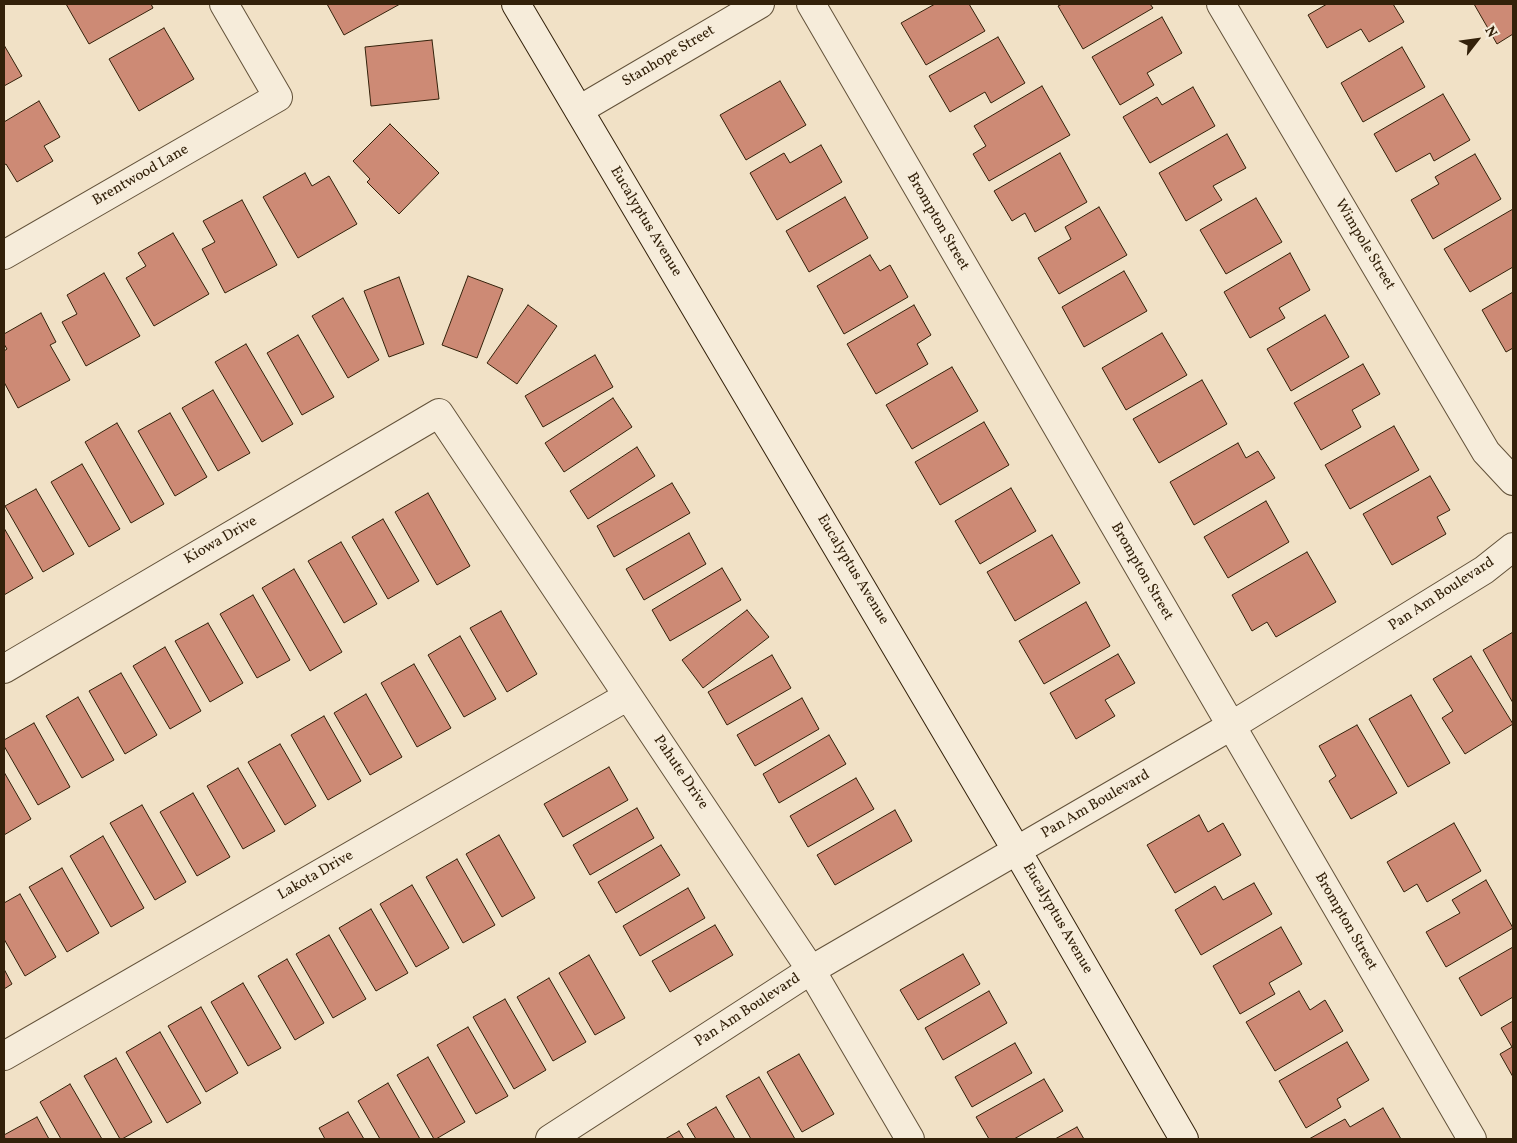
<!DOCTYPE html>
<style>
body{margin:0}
#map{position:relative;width:1517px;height:1143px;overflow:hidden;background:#f1e1c6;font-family:Vollkorn,serif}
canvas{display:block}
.frame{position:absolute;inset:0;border:5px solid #33210a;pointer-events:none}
.north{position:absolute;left:1452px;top:15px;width:50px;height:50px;-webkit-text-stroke:4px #f6ecda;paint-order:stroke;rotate:60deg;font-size:14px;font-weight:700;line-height:20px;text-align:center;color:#33210a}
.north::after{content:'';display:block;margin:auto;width:18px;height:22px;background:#33210a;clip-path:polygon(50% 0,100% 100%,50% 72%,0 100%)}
</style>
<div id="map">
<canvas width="1517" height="1143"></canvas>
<div class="frame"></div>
<div class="north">N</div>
</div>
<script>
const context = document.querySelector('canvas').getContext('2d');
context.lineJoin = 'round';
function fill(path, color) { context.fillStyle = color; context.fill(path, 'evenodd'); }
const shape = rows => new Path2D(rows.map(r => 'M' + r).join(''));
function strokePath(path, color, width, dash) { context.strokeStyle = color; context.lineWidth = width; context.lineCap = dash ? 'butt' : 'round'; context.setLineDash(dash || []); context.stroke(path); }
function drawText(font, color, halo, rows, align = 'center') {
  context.font = font + ' Vollkorn,serif'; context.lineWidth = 4.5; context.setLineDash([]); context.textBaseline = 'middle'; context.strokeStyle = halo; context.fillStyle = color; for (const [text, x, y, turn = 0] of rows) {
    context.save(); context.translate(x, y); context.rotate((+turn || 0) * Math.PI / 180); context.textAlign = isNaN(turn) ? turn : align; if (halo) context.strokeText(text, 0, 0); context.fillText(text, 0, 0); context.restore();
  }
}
const building = shape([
 [66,4,151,4,153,8,89,44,66,4],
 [327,4,400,4,344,35,327,4],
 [935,4,969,4,985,31,926,65,901,23,935,4],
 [1062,4,1150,4,1153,8,1083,49,1058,6,1062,4],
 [1327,4,1393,4,1404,22,1369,42,1361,29,1327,48,1308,15,1327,4],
 [1474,4,1513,4,1513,34,1497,44,1474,4],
 [1162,17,1182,53,1147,73,1154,85,1120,105,1092,57,1162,17],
 [164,28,194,79,139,111,109,59,164,28],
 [998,37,1025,83,991,103,985,92,950,112,929,76,998,37],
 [432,40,439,99,371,106,365,47,432,40],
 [4,45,22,76,4,86,4,45],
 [1402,47,1425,87,1363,122,1341,83,1402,47],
 [780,81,806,125,746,160,720,115,780,81],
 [1042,86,1070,135,989,181,973,154,986,146,974,126,1042,86],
 [1193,87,1215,126,1150,163,1123,117,1157,97,1162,105,1193,87],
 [1443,94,1470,140,1434,161,1430,153,1396,172,1374,134,1443,94],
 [39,101,60,137,44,146,53,161,17,182,6,164,4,165,4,122,39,101],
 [390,124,439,173,399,214,367,182,370,179,353,161,390,124],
 [1227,134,1246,168,1213,186,1222,200,1186,221,1159,173,1227,134],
 [821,145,842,182,777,220,750,173,784,153,790,163,821,145],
 [1060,153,1087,202,1035,232,1025,213,1012,221,994,191,1060,153],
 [1475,154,1501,199,1433,239,1411,200,1439,184,1435,177,1475,154],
 [305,173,312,186,329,176,357,224,298,258,263,197,305,173],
 [845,197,868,238,809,272,786,231,845,197],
 [1256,198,1282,242,1226,274,1200,230,1256,198],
 [242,200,277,265,225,293,202,249,215,242,203,221,242,200],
 [1099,207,1127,255,1059,294,1038,258,1071,239,1065,227,1099,207],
 [1513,209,1513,267,1470,292,1444,249,1513,209],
 [173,233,209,294,154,326,126,278,146,266,138,253,173,233],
 [1290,253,1310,290,1279,308,1285,318,1250,338,1224,292,1290,253],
 [870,255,880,271,890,265,908,297,844,334,817,286,870,255],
 [1124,271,1147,311,1084,347,1062,307,1124,271],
 [104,273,140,336,86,366,62,322,77,314,67,295,104,273],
 [468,276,503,289,477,358,442,345,468,276],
 [399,277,424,344,389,357,364,291,399,277],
 [1513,292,1513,348,1506,352,1482,310,1513,292],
 [343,298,379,360,348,378,312,316,343,298],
 [528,305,557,326,517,384,487,363,528,305],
 [914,305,931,335,917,344,928,364,876,394,847,344,914,305],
 [41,313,56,342,50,345,70,380,18,408,4,382,4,351,7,349,4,344,4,334,41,313],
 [1325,315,1349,357,1291,391,1267,349,1325,315],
 [1162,333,1187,375,1126,410,1102,368,1162,333],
 [298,335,334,397,302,415,267,353,298,335],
 [246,344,293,424,262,442,215,362,246,344],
 [595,355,613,387,543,427,525,396,595,355],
 [1363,364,1380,394,1352,410,1361,427,1321,450,1294,403,1363,364],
 [952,367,978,411,912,449,886,405,952,367],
 [1202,380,1227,424,1159,463,1133,419,1202,380],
 [213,390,250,453,218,471,182,408,213,390],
 [613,398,632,427,564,472,545,443,613,398],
 [170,413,207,477,175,496,138,431,170,413],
 [984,422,1009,465,940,505,915,462,984,422],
 [117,423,164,504,131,523,85,442,117,423],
 [1394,426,1419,470,1350,509,1325,465,1394,426],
 [1238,443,1246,458,1258,451,1275,478,1194,525,1170,482,1238,443],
 [637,447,655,476,588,519,570,491,637,447],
 [82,464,120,529,89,547,51,482,82,464],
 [1430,476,1450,510,1437,517,1446,534,1392,565,1363,514,1430,476],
 [672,483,690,513,614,557,597,526,672,483],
 [1011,488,1036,531,980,564,955,521,1011,488],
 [36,489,74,554,43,572,5,506,36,489],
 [428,493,470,566,437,585,395,512,428,493],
 [1266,501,1289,542,1228,578,1204,537,1266,501],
 [383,519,419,581,388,599,352,537,383,519],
 [4,528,33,578,4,595,4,528],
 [689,533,706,564,644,600,626,569,689,533],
 [1052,535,1080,583,1015,621,987,572,1052,535],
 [341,542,377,604,344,623,308,561,341,542],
 [1307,552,1336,602,1276,637,1267,622,1252,631,1232,595,1307,552],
 [722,568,741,600,670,641,652,610,722,568],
 [294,569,342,652,310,671,262,588,294,569],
 [253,595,290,660,257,678,220,614,253,595],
 [1086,602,1110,646,1044,684,1019,641,1086,602],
 [747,610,769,637,703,688,682,660,747,610],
 [501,611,537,674,507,692,470,628,501,611],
 [208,623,243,683,210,702,175,641,208,623],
 [1513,632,1513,703,1483,650,1513,632],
 [460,636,496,699,464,717,428,655,460,636],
 [165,647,201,711,170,729,133,666,165,647],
 [1118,654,1135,683,1105,700,1115,716,1076,739,1050,693,1118,654],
 [772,655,791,688,727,725,708,692,772,655],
 [1471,656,1513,724,1465,754,1442,718,1453,711,1433,679,1471,656],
 [414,664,451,728,417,747,381,683,414,664],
 [121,673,157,735,125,754,89,691,121,673],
 [366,694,402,757,370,775,334,713,366,694],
 [1411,695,1450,763,1408,787,1369,719,1411,695],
 [78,697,114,760,82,778,46,716,78,697],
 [802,698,819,729,755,766,737,735,802,698],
 [324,716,361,781,328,800,291,735,324,716],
 [34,723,70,787,38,805,4,746,4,740,34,723],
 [1357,725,1397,793,1351,819,1329,781,1336,776,1319,746,1357,725],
 [829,735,846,764,779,803,763,774,829,735],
 [280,744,316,806,285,825,248,762,280,744],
 [609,767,628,800,563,837,544,804,609,767],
 [238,768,275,831,243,849,207,786,238,768],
 [4,772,31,819,4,835,4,772],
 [856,778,874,809,808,847,790,816,856,778],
 [193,793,230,857,197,876,160,812,193,793],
 [142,805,186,882,155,900,110,823,142,805],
 [637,808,654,838,590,875,573,845,637,808],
 [895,810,912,841,835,885,817,855,895,810],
 [1199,815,1208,832,1223,823,1241,855,1175,893,1147,845,1199,815],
 [1454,823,1481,871,1427,902,1417,884,1404,892,1387,862,1454,823],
 [499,835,535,898,502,917,466,854,499,835],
 [103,836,144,908,111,927,70,856,103,836],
 [661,845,680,875,616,913,598,882,661,845],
 [457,859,495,925,463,943,426,877,457,859],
 [62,868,99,933,67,952,29,887,62,868],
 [1486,880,1513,928,1446,967,1426,932,1460,913,1452,900,1486,880],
 [1254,883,1272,914,1201,955,1175,910,1215,886,1223,900,1254,883],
 [412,885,449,948,416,967,380,904,412,885],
 [688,888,705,918,640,956,623,926,688,888],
 [20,894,56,957,25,976,4,939,4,903,20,894],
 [371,909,408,973,376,991,339,928,371,909],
 [715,925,733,955,670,992,652,961,715,925],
 [1281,927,1302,964,1269,983,1275,994,1240,1014,1213,966,1281,927],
 [329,935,366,999,333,1018,296,954,329,935],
 [1513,947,1513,997,1481,1016,1459,978,1513,947],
 [963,954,980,984,918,1020,900,990,963,954],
 [589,955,625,1018,595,1035,559,973,589,955],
 [287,959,324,1023,295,1040,258,976,287,959],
 [4,969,12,984,4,989,4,969],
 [549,978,586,1042,553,1061,517,997,549,978],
 [243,983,281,1048,248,1066,211,1002,243,983],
 [989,991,1007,1023,943,1060,925,1028,989,991],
 [1299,991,1310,1010,1325,1000,1343,1031,1275,1071,1246,1022,1299,991],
 [505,999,546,1070,514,1089,473,1017,505,999],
 [201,1007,238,1073,206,1092,168,1026,201,1007],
 [1513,1021,1513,1077,1500,1054,1512,1047,1501,1028,1513,1021],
 [468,1027,508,1096,476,1114,437,1045,468,1027],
 [160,1032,201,1103,167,1123,126,1052,160,1032],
 [1347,1042,1369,1080,1337,1099,1341,1107,1306,1128,1279,1081,1347,1042],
 [1015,1043,1032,1073,972,1107,955,1077,1015,1043],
 [799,1054,834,1114,802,1132,767,1072,799,1054],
 [428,1057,465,1122,436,1139,434,1139,397,1075,428,1057],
 [116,1058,152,1122,122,1139,120,1139,84,1076,116,1058],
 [759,1077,795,1139,751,1139,726,1096,759,1077],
 [1044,1079,1063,1111,1014,1139,989,1139,976,1117,1044,1079],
 [388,1083,420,1139,380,1139,358,1101,388,1083],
 [70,1084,102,1139,61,1139,40,1102,70,1084],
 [716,1107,735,1139,696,1139,687,1124,716,1107],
 [1383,1108,1401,1139,1309,1139,1345,1119,1350,1127,1383,1108],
 [348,1112,364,1139,325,1139,319,1128,348,1112],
 [37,1117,49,1139,5,1139,4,1135,37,1117],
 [1077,1127,1084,1139,1055,1139,1077,1127],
 [679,1131,684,1139,665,1139,679,1131]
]);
const street = shape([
 [811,4,1472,1139],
 [1221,4,1486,452,1513,481],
 [579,110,760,4],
 [4,255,278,97,224,4],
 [4,669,439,413,811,970,910,1139],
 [4,1056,628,696],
 [550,1139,811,970,1231,726,1484,570,1513,547]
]);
const secondary = shape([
 [516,4,1017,851,1184,1139]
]);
const streetNames = [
 ["Stanhope Street",669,57,-31],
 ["Brentwood Lane",141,176,-30],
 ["Eucalyptus Avenue",645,222,59],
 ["Brompton Street",937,222,60],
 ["Wimpole Street",1364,245,59],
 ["Kiowa Drive",221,541,-30],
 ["Eucalyptus Avenue",852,570,59],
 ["Brompton Street",1141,572,60],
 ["Pan Am Boulevard",1442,595,-33],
 ["Pahute Drive",680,773,56],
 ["Pan Am Boulevard",1096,805,-30],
 ["Lakota Drive",316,876,-30],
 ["Eucalyptus Avenue",1057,919,60],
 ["Brompton Street",1345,922,60],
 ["Pan Am Boulevard",748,1011,-33]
];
fill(building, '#cd8a75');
strokePath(building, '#33210a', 1);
strokePath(street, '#625139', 30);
strokePath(secondary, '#33210a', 30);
strokePath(street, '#f6ecda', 28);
strokePath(secondary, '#f6ecda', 28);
drawText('15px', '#33210a', '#f6ecda', streetNames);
</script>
